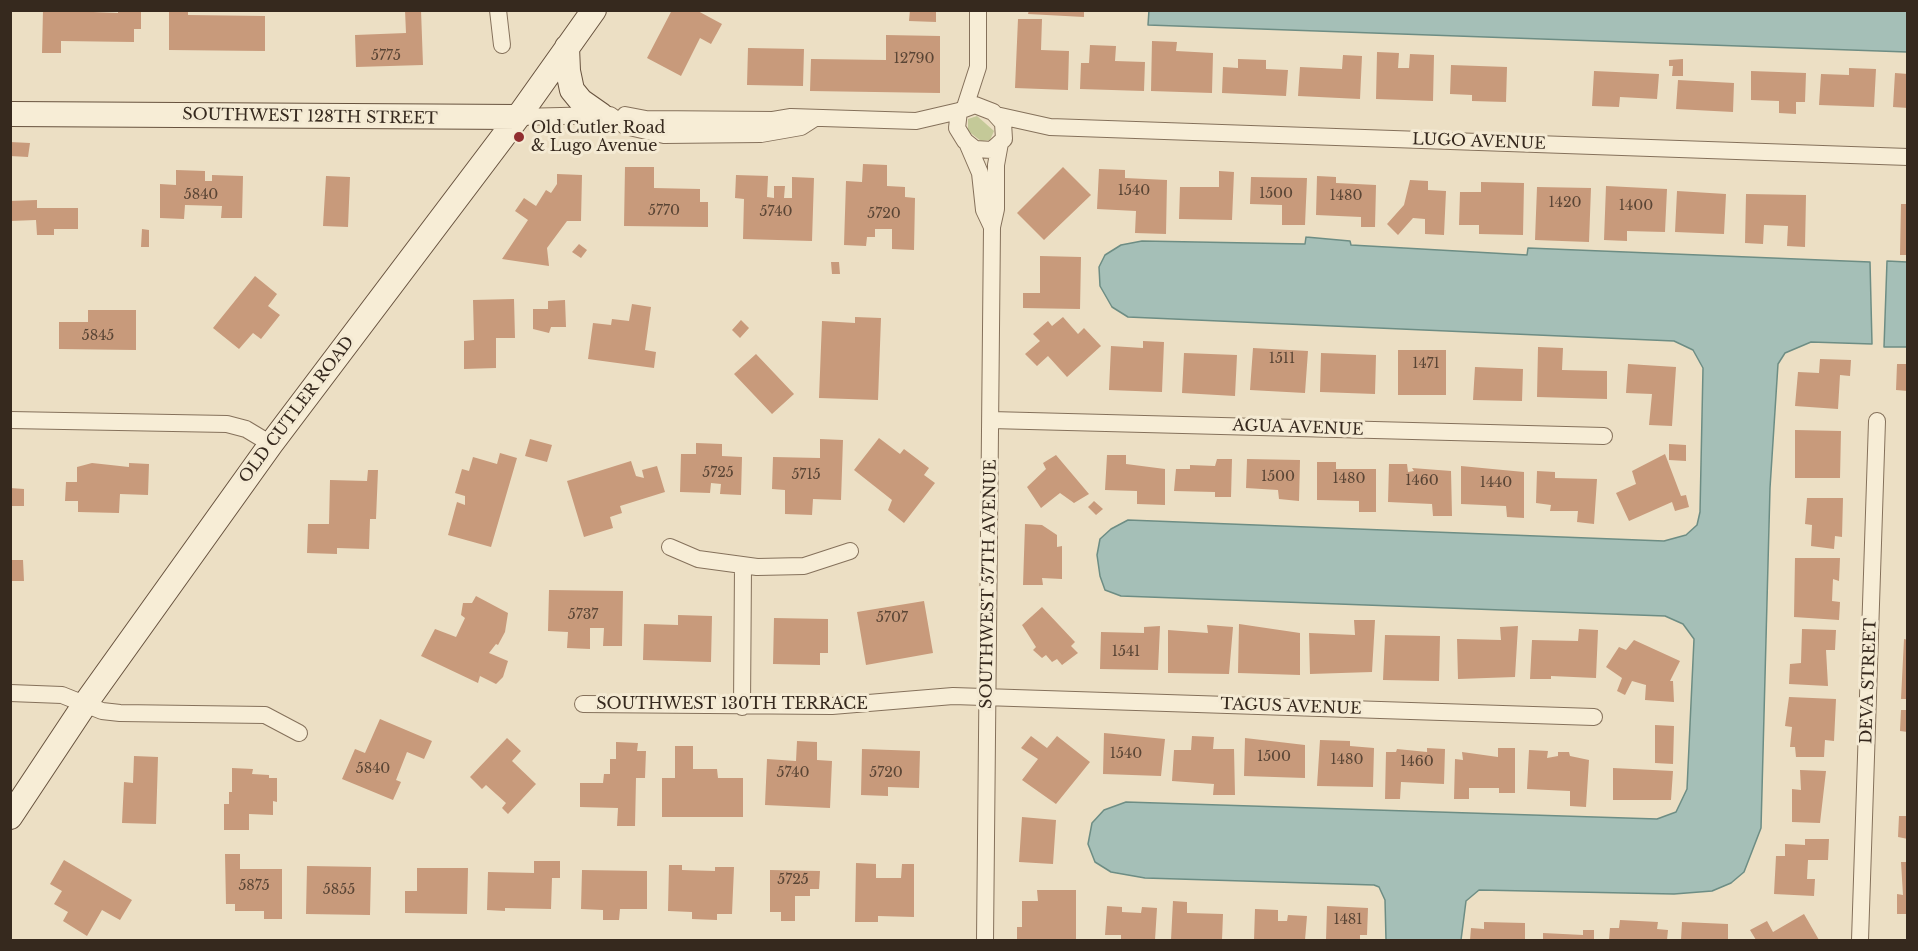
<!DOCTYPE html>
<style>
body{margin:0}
#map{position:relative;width:1918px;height:951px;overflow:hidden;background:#ecdfc4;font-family:"Libre Baskerville",serif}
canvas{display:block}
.frame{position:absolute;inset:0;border:12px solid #36291e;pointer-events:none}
</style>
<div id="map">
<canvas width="1918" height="951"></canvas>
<div class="frame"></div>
</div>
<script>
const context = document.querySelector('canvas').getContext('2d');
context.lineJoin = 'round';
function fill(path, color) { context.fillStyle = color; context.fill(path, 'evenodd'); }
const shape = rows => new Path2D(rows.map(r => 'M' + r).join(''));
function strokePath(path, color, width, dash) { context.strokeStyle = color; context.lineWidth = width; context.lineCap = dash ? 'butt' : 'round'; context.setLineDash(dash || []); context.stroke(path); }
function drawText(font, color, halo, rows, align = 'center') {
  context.font = font + ' "Libre Baskerville",serif'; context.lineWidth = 6; context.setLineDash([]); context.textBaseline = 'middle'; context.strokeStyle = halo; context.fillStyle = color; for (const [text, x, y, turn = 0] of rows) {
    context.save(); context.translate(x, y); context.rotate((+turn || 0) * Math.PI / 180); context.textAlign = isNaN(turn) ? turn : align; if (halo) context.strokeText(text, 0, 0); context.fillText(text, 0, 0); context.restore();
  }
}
const green = shape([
 [977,116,994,131,990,140,981,141,968,131,968,119]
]);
const water = shape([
 [1149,10,1907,11,1907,52,1148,25,1149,10],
 [1306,237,1350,241,1351,245,1527,255,1528,248,1870,262,1872,344,1811,342,1785,353,1778,364,1770,488,1761,828,1744,872,1731,883,1712,891,1674,894,1479,890,1466,901,1461,940,1386,940,1385,900,1379,887,1374,885,1145,878,1111,872,1095,862,1088,844,1092,823,1104,810,1126,802,1657,819,1676,812,1687,789,1694,639,1683,624,1665,616,1121,596,1105,590,1100,576,1097,555,1100,539,1111,529,1128,520,1664,541,1686,535,1697,525,1700,512,1703,368,1693,350,1674,341,1128,317,1112,307,1100,286,1099,267,1105,255,1121,245,1142,241,1305,244,1306,237],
 [1887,261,1907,262,1907,347,1884,347,1887,261]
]);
const building = shape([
 [43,10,118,13,118,10,141,10,141,29,134,29,134,42,61,41,61,53,42,53],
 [169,10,188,10,188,15,265,16,265,51,169,50],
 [405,10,421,10,423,65,356,67,355,35,406,33],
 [672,10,696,10,722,24,711,44,700,38,681,76,647,58],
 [910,10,936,10,936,22,909,21],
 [1029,10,1084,10,1084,17,1028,14],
 [1018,19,1042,19,1041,50,1069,51,1068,90,1015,88],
 [886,35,940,36,940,93,810,91,811,59,886,60],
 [1152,41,1177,42,1176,51,1213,53,1212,93,1151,91],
 [1090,45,1116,46,1115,61,1145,62,1144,91,1080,89,1081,63,1089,63],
 [748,48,804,49,803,86,747,85],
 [1377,52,1399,53,1398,68,1409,68,1410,54,1434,55,1433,101,1376,99],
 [1343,55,1362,56,1360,99,1298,96,1300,67,1342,69],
 [1238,59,1266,60,1266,69,1288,70,1286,96,1222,93,1223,67,1238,68],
 [1683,59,1683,76,1672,76,1673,66,1669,66,1669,60],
 [1451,65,1507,67,1506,102,1472,101,1472,95,1450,94],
 [1849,68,1876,69,1874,107,1819,105,1821,74,1849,75],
 [1594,71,1659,74,1657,99,1620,97,1619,107,1592,106],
 [1751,71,1806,73,1805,102,1796,102,1796,114,1779,113,1779,101,1751,100],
 [1895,73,1908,74,1908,108,1893,107],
 [1678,80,1734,83,1733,112,1676,109],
 [10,142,30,143,28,157,10,156],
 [863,164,887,165,887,186,905,187,905,197,915,198,914,250,892,249,892,229,875,229,875,237,867,237,866,246,844,245,846,181,862,182],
 [625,167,654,167,654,188,700,189,700,202,708,202,708,227,624,226],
 [1063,167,1091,195,1044,240,1017,213],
 [1099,169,1125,170,1125,178,1167,180,1166,234,1135,233,1136,211,1097,209],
 [176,170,205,171,205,181,212,181,212,175,243,176,242,218,221,218,222,206,185,205,184,219,160,218,160,184,176,185],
 [1219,171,1234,172,1232,220,1179,219,1180,187,1219,187],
 [557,174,582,175,581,221,567,221,547,248,549,266,502,259,528,220,515,211,524,198,536,206,546,190,551,193,557,184],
 [736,175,768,176,767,197,774,198,774,186,785,186,784,198,792,198,792,177,814,178,812,241,743,239,744,199,735,198],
 [326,176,350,177,348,227,323,226],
 [1317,176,1336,177,1336,183,1376,185,1375,227,1361,227,1361,217,1316,215],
 [1251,177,1307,178,1305,225,1282,225,1282,205,1250,204],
 [1410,180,1428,181,1428,190,1446,191,1444,235,1425,234,1425,219,1413,218,1398,235,1387,224,1404,205],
 [1481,182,1524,183,1523,235,1479,234,1479,225,1459,225,1460,192,1481,192],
 [1606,186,1667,189,1665,232,1627,231,1627,241,1604,240],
 [1537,187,1591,188,1589,242,1535,240],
 [1677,191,1726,194,1724,234,1675,232],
 [1746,194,1806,195,1805,247,1787,246,1788,226,1764,225,1763,244,1745,243],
 [37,200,37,208,78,208,78,229,54,229,54,235,37,235,36,220,10,221,10,201],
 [1901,204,1908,204,1908,255,1900,255],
 [142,229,149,230,149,247,141,247],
 [579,244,587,250,581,258,572,252],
 [1040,256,1081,257,1080,309,1023,308,1023,293,1040,293],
 [831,262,839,262,840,274,832,274],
 [255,276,277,294,268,306,280,315,261,339,253,333,239,349,213,328],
 [514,299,515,338,496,338,496,368,464,369,464,341,474,340,473,300],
 [565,300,566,327,551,327,549,333,533,329,533,309,548,309,548,301],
 [632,304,651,307,645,350,656,352,654,368,588,359,593,323,611,325,612,319,629,321],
 [88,310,136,310,136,350,59,349,59,322,88,322],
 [855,317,881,318,878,400,819,398,822,321,855,323],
 [1063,317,1078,334,1084,328,1101,346,1067,377,1048,356,1037,366,1025,354,1040,341,1033,334,1048,321,1052,326],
 [741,320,749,328,740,338,732,330],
 [1143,341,1164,342,1162,392,1109,390,1111,346,1143,348],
 [1538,347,1563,348,1562,370,1607,371,1607,399,1537,397],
 [1253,348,1308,351,1305,393,1250,390],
 [1398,350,1446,350,1446,395,1398,395],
 [1184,353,1237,355,1235,396,1182,393],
 [1321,353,1376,355,1375,394,1320,392],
 [756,354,794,394,772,414,734,374],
 [1820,359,1851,360,1850,376,1840,375,1838,409,1795,406,1798,372,1819,373],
 [1628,364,1676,367,1672,426,1649,425,1652,394,1626,393],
 [1897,364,1908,364,1908,391,1896,390],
 [1475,367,1523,369,1522,401,1473,400],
 [1795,430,1841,431,1840,478,1795,478],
 [879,438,900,454,904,449,929,468,924,475,935,483,904,523,888,510,892,500,854,470],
 [530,439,552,445,547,462,525,456],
 [820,439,843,440,841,500,813,499,812,515,785,514,785,490,772,489,773,457,820,458],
 [696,443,722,444,722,456,742,457,741,495,720,494,721,484,711,483,710,493,680,492,681,454,696,454],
 [1669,444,1686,445,1686,461,1669,460],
 [500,453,517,458,491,547,448,535,457,502,465,505,465,496,455,493,462,469,469,471,473,457,497,464],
 [1665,454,1681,496,1686,495,1689,507,1675,511,1672,502,1629,521,1616,493,1636,484,1632,471],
 [1056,455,1089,494,1074,503,1060,493,1041,508,1027,487,1046,469,1043,463],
 [1107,455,1126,455,1126,464,1165,469,1165,505,1137,504,1137,491,1105,490],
 [1217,459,1232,459,1231,497,1215,497,1215,492,1174,491,1176,469,1190,469,1190,465,1215,466],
 [1247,459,1300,460,1299,501,1279,499,1278,490,1246,488],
 [631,461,636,476,644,478,642,470,657,466,665,492,620,506,622,513,610,517,613,528,584,537,567,481],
 [1317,462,1336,462,1336,469,1376,469,1376,512,1359,512,1359,501,1317,500],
 [92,463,129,467,129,463,149,464,148,495,120,494,119,513,78,512,78,501,65,501,66,482,77,482,77,467],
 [1389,464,1407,464,1408,472,1414,471,1412,468,1451,471,1452,516,1433,516,1432,504,1388,502],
 [1461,466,1524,472,1524,518,1507,517,1506,506,1461,504],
 [368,470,378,470,376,519,370,519,369,549,337,548,337,554,307,553,308,524,329,524,330,480,367,481],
 [1537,471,1555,472,1555,478,1597,479,1594,524,1577,522,1578,511,1550,511,1551,505,1536,503],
 [10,488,24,489,24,506,10,506],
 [1807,498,1843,498,1842,537,1835,536,1834,549,1811,546,1812,525,1805,524],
 [1094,501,1103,509,1096,515,1088,507],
 [1025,524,1042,525,1057,535,1057,547,1062,546,1062,579,1042,578,1043,585,1023,585],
 [1795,558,1840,558,1839,581,1833,579,1832,601,1840,602,1839,620,1794,617],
 [10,560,23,560,24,581,10,581],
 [549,590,623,591,622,646,603,646,604,628,590,628,590,649,567,648,568,632,548,631],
 [476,596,508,613,505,632,498,645,496,644,489,653,508,661,503,677,496,684,480,676,478,683,421,656,435,629,456,637,465,618,461,615,463,603,472,603],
 [924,601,933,653,866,665,857,612],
 [1042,607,1075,642,1071,646,1078,653,1062,665,1057,659,1052,662,1046,655,1042,658,1033,650,1036,647,1022,625],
 [678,615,712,616,711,662,643,660,644,624,678,625],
 [774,618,828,619,828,653,820,653,820,665,773,664],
 [1354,620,1375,620,1372,672,1310,674,1309,633,1355,635],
 [1239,624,1300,633,1300,675,1238,673],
 [1207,625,1233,627,1229,674,1168,673,1168,630,1208,633],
 [1160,626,1158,670,1100,669,1101,632,1144,633,1144,627],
 [1518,626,1515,677,1458,679,1457,639,1501,640,1500,627],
 [1579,629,1598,630,1596,678,1551,676,1551,679,1530,679,1532,640,1578,641],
 [1802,629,1836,630,1835,650,1826,650,1828,686,1789,684,1790,664,1801,663],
 [1385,635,1440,636,1439,681,1383,680],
 [1904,639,1908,640,1908,699,1901,699],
 [1634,640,1680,661,1670,681,1673,681,1674,702,1645,700,1646,685,1632,681,1625,695,1617,691,1622,678,1606,667,1619,647,1626,650],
 [1789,697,1836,699,1834,741,1825,740,1824,757,1796,757,1795,747,1790,747,1792,727,1785,726],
 [1901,710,1908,710,1908,732,1900,731],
 [380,719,432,741,424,759,407,752,396,780,401,782,393,800,342,779,355,749,365,753],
 [1655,725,1674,726,1673,764,1655,763],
 [1104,733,1165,739,1161,776,1103,774],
 [1031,736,1047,748,1057,736,1090,762,1056,804,1022,780,1038,759,1021,748],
 [1192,736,1214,737,1213,749,1234,749,1235,795,1213,795,1214,784,1172,781,1174,750,1191,750],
 [507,738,521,751,512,761,536,784,508,814,502,808,506,803,486,785,482,789,470,777],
 [1245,738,1305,745,1305,778,1244,776],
 [1320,740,1350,741,1350,746,1374,748,1373,787,1317,786],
 [797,741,817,742,817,760,832,761,830,808,765,805,767,759,796,761],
 [616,742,638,743,637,751,646,751,645,778,636,778,635,826,617,826,618,808,580,807,580,783,603,783,604,774,610,774,610,759,616,759],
 [675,746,693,746,693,769,717,769,718,778,743,778,743,817,662,817,662,778,675,778],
 [1427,748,1445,749,1444,784,1401,782,1400,799,1385,799,1386,752,1396,752,1397,749,1427,752],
 [1498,748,1515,748,1515,793,1499,793,1499,788,1469,788,1469,799,1454,799,1455,759,1463,760,1462,752,1498,757],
 [862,749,920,751,919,788,888,787,888,796,861,795],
 [1529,750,1548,751,1547,758,1558,756,1558,752,1569,752,1570,756,1589,760,1586,807,1570,806,1570,791,1527,789],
 [134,756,158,757,156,824,122,823,124,782,133,783],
 [232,768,253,769,252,774,269,775,269,778,277,778,277,802,273,801,273,815,249,814,249,830,224,830,224,804,229,804,229,792,232,792],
 [1613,768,1673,771,1671,800,1613,800],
 [1800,770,1826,771,1820,823,1792,822,1792,789,1801,790],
 [1899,816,1908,816,1908,839,1898,837],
 [1022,817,1056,820,1053,864,1019,862],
 [1805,839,1829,839,1828,860,1808,860,1807,879,1815,879,1814,896,1774,894,1776,856,1785,856,1785,844,1805,845],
 [225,854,240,854,240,869,282,869,282,919,264,919,264,911,235,911,235,904,226,904],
 [64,860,132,900,120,920,102,910,87,936,63,921,68,912,54,904,62,891,50,884],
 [534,861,560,861,560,878,552,878,551,909,505,908,505,911,487,910,488,872,534,873],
 [1901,862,1908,862,1908,914,1897,914,1897,894,1903,895],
 [856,863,876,864,876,878,901,878,902,864,914,864,914,917,878,916,878,922,855,922],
 [669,865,682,865,682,870,715,871,715,867,734,867,732,914,717,914,717,920,692,919,692,912,668,911],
 [307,866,371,867,370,915,306,914],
 [417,868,468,868,467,914,405,913,405,891,417,891],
 [582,870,647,871,647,909,620,909,619,920,603,920,603,910,581,909],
 [770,870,820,871,819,889,810,889,810,896,795,896,795,921,781,921,781,912,770,912],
 [1037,890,1076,890,1076,940,1017,940,1017,927,1022,927,1022,901,1038,901],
 [1173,901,1187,902,1187,913,1223,914,1222,940,1171,940],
 [1107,906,1122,907,1122,912,1141,913,1142,907,1157,908,1155,940,1121,940,1121,935,1105,935],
 [1327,906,1368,908,1367,935,1360,935,1360,940,1326,940],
 [1255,909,1278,910,1278,921,1287,921,1288,915,1307,916,1305,940,1254,940],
 [1804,914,1819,940,1756,940,1750,930,1767,921,1773,932],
 [1620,920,1658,922,1657,929,1668,930,1667,940,1609,940,1610,928,1619,928],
 [1484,922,1525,923,1525,940,1470,940,1471,928,1484,929],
 [1682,922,1728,924,1728,940,1681,940],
 [1583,930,1594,930,1594,940,1543,940,1543,933,1583,935]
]);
const street = shape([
 [498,10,502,45],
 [975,105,993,112,1003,123,1004,139,992,150,975,149,965,141,957,128,959,111,975,105],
 [965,107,978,67,978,10],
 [610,115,625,126,664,135,761,134,801,127,815,118],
 [625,115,646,119,773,120,791,117,916,121,959,111],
 [996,115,1050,127,1908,157],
 [518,117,604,115],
 [968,145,980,173,984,210,992,227],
 [10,420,227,424,246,429,271,444],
 [991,420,1604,436],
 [670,547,698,559,757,567,804,566,850,551],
 [10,693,62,695,102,711,120,713,265,715,299,733],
 [583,704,832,706,953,696,1594,717],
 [742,707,743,566],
 [985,940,992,227,996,209,996,165,1000,143],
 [1860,940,1877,421]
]);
const secondary = shape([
 [567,47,568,71,572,90,581,101,601,115],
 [10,114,518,117],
 [10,817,85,704,271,444,518,117,594,10]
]);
const markers = [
 [519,137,6,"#912e30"]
];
const numberNames = [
 ["5775",386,56],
 ["12790",914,59],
 ["1540",1134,191],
 ["1500",1276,194],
 ["5840",201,195],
 ["1480",1346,196],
 ["1420",1565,203],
 ["1400",1636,206],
 ["5770",664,211],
 ["5740",776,212],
 ["5720",884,214],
 ["5845",98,336],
 ["1511",1282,359],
 ["1471",1426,364],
 ["5725",718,473],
 ["5715",806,475],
 ["1500",1278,477],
 ["1480",1349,479],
 ["1460",1422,481],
 ["1440",1496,483],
 ["5737",583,615],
 ["5707",892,618],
 ["1541",1126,652],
 ["1540",1126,754],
 ["1500",1274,757],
 ["1480",1347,760],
 ["1460",1417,762],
 ["5840",373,769],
 ["5740",793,773],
 ["5720",886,773],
 ["5725",793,880],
 ["5875",254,886],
 ["5855",339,890],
 ["1481",1348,920]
];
const streetNames = [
 ["SOUTHWEST 128TH STREET",310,117,1],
 ["LUGO AVENUE",1479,142,2],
 ["OLD CUTLER ROAD",297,410,-53],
 ["AGUA AVENUE",1298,428,2],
 ["SOUTHWEST 57TH AVENUE",989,584,-89],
 ["DEVA STREET",1869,681,-88],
 ["SOUTHWEST 130TH TERRACE",732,704],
 ["TAGUS AVENUE",1291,707,2]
];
const poiNames = [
 ["Old Cutler Road",531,128],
 ["& Lugo Avenue",531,146]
];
fill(green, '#c4c998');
fill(water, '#a5bfb7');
strokePath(water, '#6d8d84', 1.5);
fill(building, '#c89a7b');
strokePath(street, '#85715b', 18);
strokePath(secondary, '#67523e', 26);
strokePath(street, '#f7edd6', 16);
strokePath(secondary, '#f7edd6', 24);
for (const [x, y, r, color] of markers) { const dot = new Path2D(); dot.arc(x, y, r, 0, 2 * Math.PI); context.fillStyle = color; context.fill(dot); strokePath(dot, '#f4ead3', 2); }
drawText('14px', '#5a4535', null, numberNames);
drawText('16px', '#36291e', '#f4ead3', streetNames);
drawText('16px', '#36291e', '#f4ead3', poiNames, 'left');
</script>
